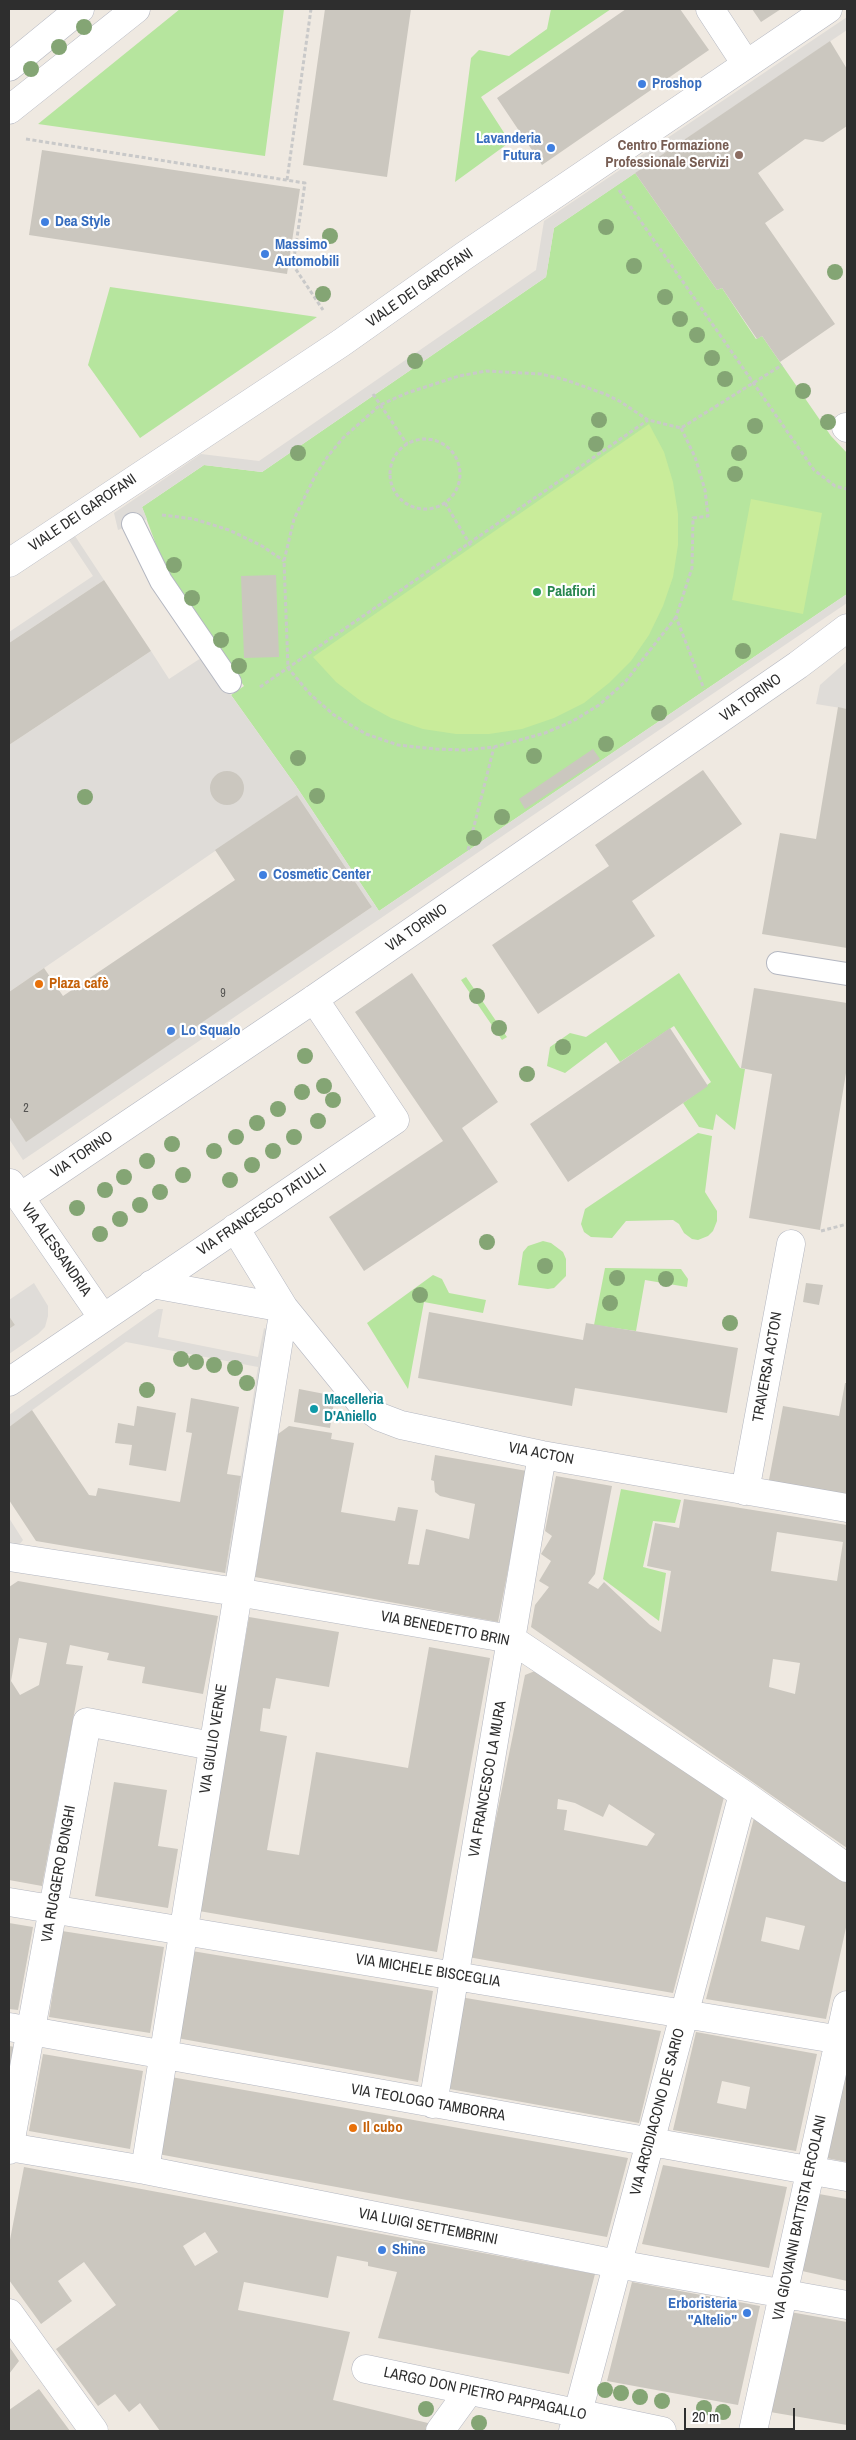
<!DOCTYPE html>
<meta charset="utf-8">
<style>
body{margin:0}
#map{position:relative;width:856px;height:2440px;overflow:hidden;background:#efe9e1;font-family:"Archivo Narrow",sans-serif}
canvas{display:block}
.frame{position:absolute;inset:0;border:10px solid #2e2e2e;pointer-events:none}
.scale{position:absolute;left:684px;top:2408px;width:111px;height:22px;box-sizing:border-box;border:2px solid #2e2e2e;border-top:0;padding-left:6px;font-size:15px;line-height:18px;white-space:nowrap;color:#2e2e2e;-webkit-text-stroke:4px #fff;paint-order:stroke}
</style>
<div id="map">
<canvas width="856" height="2440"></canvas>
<div class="frame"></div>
<div class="scale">20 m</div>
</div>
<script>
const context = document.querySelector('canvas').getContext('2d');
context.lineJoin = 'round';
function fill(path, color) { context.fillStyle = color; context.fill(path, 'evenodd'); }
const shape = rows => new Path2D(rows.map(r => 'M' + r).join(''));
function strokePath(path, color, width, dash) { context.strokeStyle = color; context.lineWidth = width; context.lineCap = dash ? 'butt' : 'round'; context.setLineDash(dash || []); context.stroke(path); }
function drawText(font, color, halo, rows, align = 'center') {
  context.font = font + ' "Archivo Narrow",sans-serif'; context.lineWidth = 4.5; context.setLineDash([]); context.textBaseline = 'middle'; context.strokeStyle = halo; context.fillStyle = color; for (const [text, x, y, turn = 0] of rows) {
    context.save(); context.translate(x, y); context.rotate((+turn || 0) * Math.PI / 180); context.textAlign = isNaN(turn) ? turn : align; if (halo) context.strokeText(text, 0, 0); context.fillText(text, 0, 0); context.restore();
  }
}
const green = shape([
 [180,9,284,9,265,156,38,124],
 [551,9,611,9,481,97,510,142,455,182,471,58,479,50,509,56,547,29],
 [635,173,717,290,722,288,756,339,762,336,831,436,847,453,847,594,379,911,296,786,231,695,244,686,167,574,142,507,204,465,262,472,546,277,554,228],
 [110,287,317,317,140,438,88,365],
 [679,973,740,1068,745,1069,735,1130,716,1114,713,1130,699,1127,683,1103,711,1082,674,1026,620,1062,606,1042,565,1073,547,1066,550,1047,570,1033,586,1037],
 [466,977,507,1037,502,1040,461,980],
 [698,1133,712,1136,705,1192,717,1211,717,1221,713,1231,708,1236,698,1240,692,1239,684,1233,679,1224,673,1220,626,1221,612,1238,591,1237,584,1232,581,1224,585,1209],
 [543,1241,551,1243,563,1252,566,1259,566,1276,554,1288,548,1289,518,1285,523,1252,528,1246],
 [605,1268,681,1269,688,1279,687,1287,645,1280,636,1331,594,1325],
 [433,1275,442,1279,449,1293,486,1300,483,1313,424,1302,408,1389,367,1323],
 [621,1489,681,1500,675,1523,653,1521,643,1567,666,1573,659,1621,603,1579]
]);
const pitch = shape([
 [649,424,664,452,673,482,678,514,678,545,673,577,663,606,649,635,631,661,609,683,584,703,554,718,522,729,489,734,456,734,423,729,391,718,362,702,336,682,313,657],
 [751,499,822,513,803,614,732,600]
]);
const plaza = shape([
 [847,17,847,30,554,228,546,277,262,472,204,465,142,507,147,519,118,530,114,513,201,454,259,461,536,270,544,221],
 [75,536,104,580,9,643,9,632,93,576,69,540],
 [847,594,847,603,23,1160,9,1139,9,1116,26,1141,372,907,297,795,9,992,9,745,151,651,169,679,201,658,231,695,296,786,379,911],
 [847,661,847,709,816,704,820,685],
 [34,1283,48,1306,48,1316,45,1327,38,1334,9,1354,9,1329,15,1325,9,1316,9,1300],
 [158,1309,163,1309,158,1337,258,1357,264,1328,267,1329,228,1574,225,1573,258,1367,126,1342,9,1427,9,1415],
 [9,1518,23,1540,9,1558]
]);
const building = shape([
 [325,9,411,9,387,177,303,165],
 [626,9,680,9,709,50,542,165,497,98],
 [752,9,781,9,761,22],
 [830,41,847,69,847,126,823,142,805,139,758,173,784,210,765,223,835,324,780,362,762,336,757,339,722,288,717,290,635,173],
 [42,150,300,189,287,274,29,235],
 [276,575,279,657,244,658,241,576],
 [104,580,151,651,9,745,9,643],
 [838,707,847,709,847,948,762,934,780,833,816,839],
 [593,749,600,759,525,809,519,799],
 [703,770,742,824,632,901,655,936,538,1014,492,945,609,866,595,845],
 '210 788a17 17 0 1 1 34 0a17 17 0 1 1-34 0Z',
 [297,795,372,907,26,1142,9,1116,9,992,44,968,63,996,235,880,215,850],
 [412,973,498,1102,462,1128,498,1182,364,1271,329,1217,443,1141,355,1012],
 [754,988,847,1003,847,1067,820,1230,749,1218,772,1074,741,1068],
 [670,1028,708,1086,568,1182,530,1124],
 [806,1283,823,1285,819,1305,803,1302],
 [429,1312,583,1340,586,1323,738,1348,727,1413,575,1388,572,1406,418,1378],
 [9,1316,15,1325,9,1329],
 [845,1383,847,1383,847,1497,768,1485,783,1406,839,1416],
 [299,1389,335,1396,330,1428,294,1422],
 [191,1398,239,1407,227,1474,241,1476,225,1573,36,1541,9,1500,9,1427,32,1410,89,1495,96,1496,98,1488,180,1502,192,1433,186,1432],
 [137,1406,176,1413,166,1471,129,1465,132,1445,115,1443,118,1423,134,1426],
 [289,1426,332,1433,331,1439,354,1443,341,1512,395,1521,398,1507,418,1510,408,1564,419,1565,426,1529,469,1539,475,1504,440,1496,435,1492,434,1481,431,1480,435,1455,527,1471,498,1622,255,1577,278,1434],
 [556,1476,612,1486,595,1574,588,1583,598,1589,604,1582,650,1625,661,1632,671,1571,647,1566,655,1523,679,1528,684,1499,847,1525,847,1848,531,1627,535,1605,549,1587,539,1581,551,1561,541,1554,552,1536,545,1531],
 [777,1532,843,1542,837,1581,771,1571],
 [773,1659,800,1663,795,1694,769,1687],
 [18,1581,218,1616,203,1694,142,1683,145,1667,107,1660,109,1653,70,1645,66,1664,83,1666,42,1886,9,1880,9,1587],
 [19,1638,47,1643,39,1685,20,1695,11,1681],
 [249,1617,339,1632,329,1687,276,1678,270,1709,263,1708,260,1731,287,1736,267,1850,299,1855,316,1752,408,1768,429,1647,490,1658,437,1952,199,1911],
 [535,1671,724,1797,673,1993,468,1957,525,1675],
 [558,1799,575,1803,603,1817,609,1804,655,1834,647,1846,564,1830,567,1810,557,1809],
 [114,1782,167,1790,158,1846,178,1849,168,1908,95,1896],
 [754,1818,847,1881,847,1923,826,2019,706,1999],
 [766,1917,805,1926,799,1950,761,1941],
 [9,1923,33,1927,18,2010,9,2009],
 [62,1931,164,1947,150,2033,49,2017],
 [192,1951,433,1991,418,2082,177,2038],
 [460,1997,661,2031,639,2123,444,2088],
 [696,2032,817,2054,796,2151,673,2130],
 [722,2081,750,2087,746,2109,717,2103],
 [9,2046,15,2047,10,2075,9,2074],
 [43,2054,143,2071,130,2149,29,2131],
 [847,2061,847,2162,826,2158],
 [171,2077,628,2158,607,2237,158,2154],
 [663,2165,787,2187,769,2268,642,2244],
 [24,2167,595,2274,569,2374,378,2338,397,2272,368,2266,368,2262,337,2256,328,2298,244,2282,238,2310,350,2332,333,2400,436,2425,430,2431,160,2431,140,2403,129,2412,115,2394,98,2406,56,2349,116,2305,84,2262,58,2281,72,2301,41,2324,9,2280,9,2245],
 [205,2232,218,2252,195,2266,183,2246],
 [819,2194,847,2199,847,2281,802,2271],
 [632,2282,760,2306,738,2405,607,2381],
 [790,2312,847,2322,847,2425,770,2412],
 [9,2346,19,2361,9,2374],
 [39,2389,70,2431,9,2431,9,2410]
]);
const path = shape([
 [26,139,305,183,293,265,323,310],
 [287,180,311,9],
 [619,190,814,470,835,486,847,489],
 [373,394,407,444],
 [681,428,695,457,705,490,708,516,693,518,692,568,676,617,704,689],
 '390 474a35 35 0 1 1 70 0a35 35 0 1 1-70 0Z',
 [445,503,471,546],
 [162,515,194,519,229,530,262,546,284,561],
 [676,617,625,682,599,705,573,721,545,733,494,747,465,750,435,749,398,745,366,734,334,715,310,694,288,668,284,561,294,519,315,476,328,456,343,438,380,405,407,393,459,376,486,371,541,374,566,380,605,394,621,402,648,420,681,428,782,365],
 [260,687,648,420],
 [468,850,494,747],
 [821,1231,847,1224]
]);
const lane = shape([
 [133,524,161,581,230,682],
 [778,963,847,974]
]);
const street = shape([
 [710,9,746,64],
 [846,427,847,428],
 [9,563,341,343,464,256,828,9],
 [10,1183,103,1318],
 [20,1197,314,999,798,665,847,628],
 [235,1228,284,1308,362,1404,380,1417,401,1425,542,1455,847,1508],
 [152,1284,284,1308],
 [9,1382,395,1120,314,999],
 [745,1491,791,1244],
 [9,1557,237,1592,511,1639,743,1794,847,1868],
 [9,1902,847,2041],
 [9,2027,847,2177],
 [433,2104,542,1455],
 [9,2147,145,2170,617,2264,847,2305],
 [9,2150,87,1722,212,1746],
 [145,2170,284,1308],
 [9,2313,94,2431],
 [366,2369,662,2431],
 [440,2431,469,2391],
 [573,2431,743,1794],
 [753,2431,847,2005]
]);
const secondary = shape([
 [9,67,80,9],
 [9,110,136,9]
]);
const trees = [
 [84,27],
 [59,47],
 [31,69],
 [606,227],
 [330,236],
 [634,266],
 [835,272],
 [323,294],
 [665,297],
 [680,319],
 [697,335],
 [712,358],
 [415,361],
 [725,379],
 [803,391],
 [599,420],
 [828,422],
 [755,426],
 [596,444],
 [298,453],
 [739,453],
 [735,474],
 [174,565],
 [192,598],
 [221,640],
 [743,651],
 [239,666],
 [659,713],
 [606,744],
 [534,756],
 [298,758],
 [317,796],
 [85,797],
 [502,817],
 [474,838],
 [477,996],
 [499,1028],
 [563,1047],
 [305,1056],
 [527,1074],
 [324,1086],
 [302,1092],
 [333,1100],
 [278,1109],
 [318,1121],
 [257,1123],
 [236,1137],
 [294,1137],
 [172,1144],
 [214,1151],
 [273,1151],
 [147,1161],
 [252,1165],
 [183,1175],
 [124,1177],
 [230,1180],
 [105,1190],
 [160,1192],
 [140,1205],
 [77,1208],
 [120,1219],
 [100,1234],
 [487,1242],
 [545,1266],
 [617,1278],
 [666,1279],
 [420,1295],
 [610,1303],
 [730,1323],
 [181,1359],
 [196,1362],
 [214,1365],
 [235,1368],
 [247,1383],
 [147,1390],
 [605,2390],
 [621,2393],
 [640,2397],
 [662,2401],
 [704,2408],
 [426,2409],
 [723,2412],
 [479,2423]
];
const markers = [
 [642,84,5,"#3f7fe0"],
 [551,148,5,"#3f7fe0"],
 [739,155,5,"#8d6e63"],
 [45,222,5,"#3f7fe0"],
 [265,254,5,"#3f7fe0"],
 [537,592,5,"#2e9e5b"],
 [263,875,5,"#3f7fe0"],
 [39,984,5,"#e8710a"],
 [171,1031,5,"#3f7fe0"],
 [314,1409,5,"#0f9aa8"],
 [353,2128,5,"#e8710a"],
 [382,2250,5,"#3f7fe0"],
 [747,2313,5,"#3f7fe0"]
];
const numberNames = [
 ["9",223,994],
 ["2",26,1109]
];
const shopNames = [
 ["Proshop",652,84],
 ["Lavanderia",541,139,"right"],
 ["Futura",541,156,"right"],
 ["Dea Style",55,222],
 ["Massimo",275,245],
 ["Automobili",275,262],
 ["Cosmetic Center",273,875],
 ["Lo Squalo",181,1031],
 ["Shine",392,2250],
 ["Erboristeria",737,2304,"right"],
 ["\"Altelio\"",737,2321,"right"]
];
const educationNames = [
 ["Centro Formazione",729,146],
 ["Professionale Servizi",729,163]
];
const streetNames = [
 ["VIALE DEI GAROFANI",420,288,-35],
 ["VIALE DEI GAROFANI",83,513,-34],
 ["VIA TORINO",751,698,-35],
 ["VIA TORINO",417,928,-35],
 ["VIA TORINO",82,1155,-34],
 ["VIA FRANCESCO TATULLI",262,1210,-34],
 ["VIA ALESSANDRIA",56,1250,55],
 ["TRAVERSA ACTON",768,1367,-80],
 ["VIA ACTON",541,1454,11],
 ["VIA BENEDETTO BRIN",445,1629,11],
 ["VIA GIULIO VERNE",214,1739,-81],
 ["VIA FRANCESCO LA MURA",488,1779,-80],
 ["VIA RUGGERO BONGHI",59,1874,-80],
 ["VIA MICHELE BISCEGLIA",428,1971,9],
 ["VIA TEOLOGO TAMBORRA",428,2103,10],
 ["VIA ARCIDIACONO DE SARIO",658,2112,-75],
 ["VIA GIOVANNI BATTISTA ERCOLANI",800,2218,-78],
 ["VIA LUIGI SETTEMBRINI",428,2227,11],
 ["LARGO DON PIETRO PAPPAGALLO",485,2394,12]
];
const leisureNames = [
 ["Palafiori",547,592]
];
const foodNames = [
 ["Plaza cafè",49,984],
 ["Il cubo",363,2128]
];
const cultureNames = [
 ["Macelleria",324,1400],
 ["D'Aniello",324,1417]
];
fill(green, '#b6e59e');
fill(pitch, '#c9ec9a');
fill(plaza, '#dfdcd8');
fill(building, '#cbc7bf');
strokePath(lane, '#b4b7c1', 24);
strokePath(street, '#b4b7c1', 29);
strokePath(secondary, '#b4b7c1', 29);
strokePath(path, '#c9c9c9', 3, [4, 2.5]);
strokePath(lane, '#fff', 22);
strokePath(street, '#fff', 28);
strokePath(secondary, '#fff', 28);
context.fillStyle = '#84a574';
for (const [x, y] of trees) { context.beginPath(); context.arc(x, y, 8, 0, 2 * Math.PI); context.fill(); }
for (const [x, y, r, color] of markers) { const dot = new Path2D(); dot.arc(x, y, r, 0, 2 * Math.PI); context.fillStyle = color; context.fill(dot); strokePath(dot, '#fff', 2); }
drawText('12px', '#555452', null, numberNames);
drawText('bold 15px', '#366cbe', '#fff', shopNames, 'left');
drawText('bold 15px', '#785e54', '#fff', educationNames, 'right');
drawText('15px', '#2e2e2e', '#fff', streetNames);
drawText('bold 15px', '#27864d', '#fff', leisureNames, 'left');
drawText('bold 15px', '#c56008', '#fff', foodNames, 'left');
drawText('bold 15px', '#0d838f', '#fff', cultureNames, 'left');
</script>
